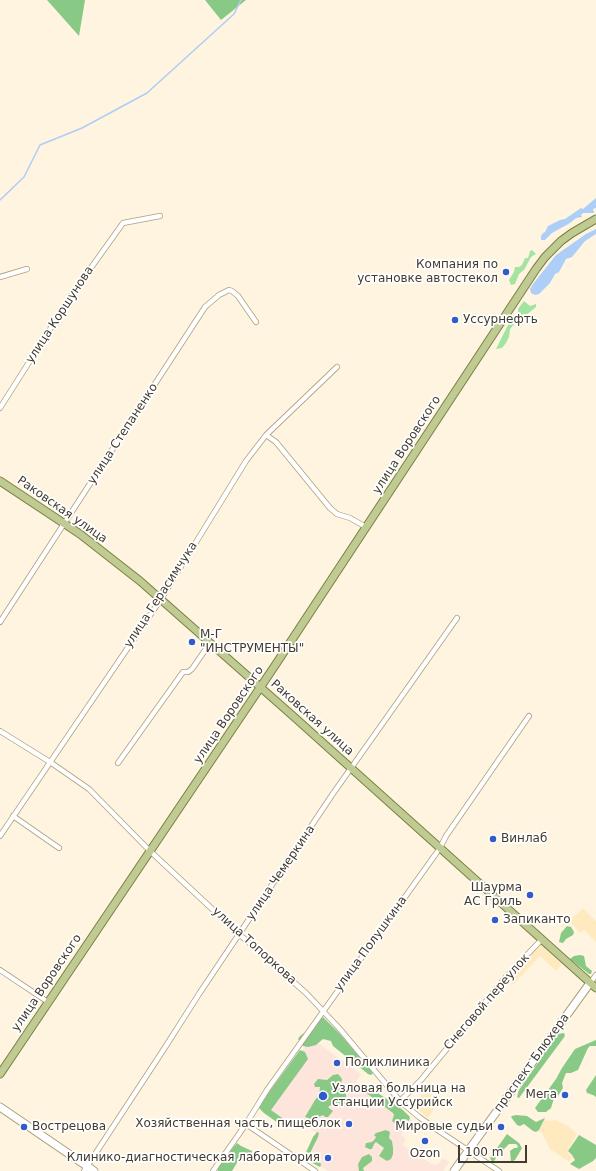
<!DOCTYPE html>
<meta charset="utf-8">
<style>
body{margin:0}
#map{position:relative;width:596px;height:1171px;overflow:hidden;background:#fef4e0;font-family:"DejaVu Sans",sans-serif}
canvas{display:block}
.scale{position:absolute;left:458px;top:1145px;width:69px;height:18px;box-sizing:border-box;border:2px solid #423b2e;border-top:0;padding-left:5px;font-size:12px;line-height:14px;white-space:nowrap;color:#423b2e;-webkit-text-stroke:3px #fff;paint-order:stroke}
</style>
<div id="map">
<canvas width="596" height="1171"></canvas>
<div class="scale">100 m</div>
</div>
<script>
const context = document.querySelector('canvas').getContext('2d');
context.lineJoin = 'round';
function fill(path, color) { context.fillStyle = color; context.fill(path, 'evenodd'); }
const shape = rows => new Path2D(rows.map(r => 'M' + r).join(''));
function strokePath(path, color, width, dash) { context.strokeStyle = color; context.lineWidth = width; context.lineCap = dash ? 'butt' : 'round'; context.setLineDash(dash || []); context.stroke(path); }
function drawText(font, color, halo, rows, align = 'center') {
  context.font = font + ' "DejaVu Sans",sans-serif'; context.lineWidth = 3.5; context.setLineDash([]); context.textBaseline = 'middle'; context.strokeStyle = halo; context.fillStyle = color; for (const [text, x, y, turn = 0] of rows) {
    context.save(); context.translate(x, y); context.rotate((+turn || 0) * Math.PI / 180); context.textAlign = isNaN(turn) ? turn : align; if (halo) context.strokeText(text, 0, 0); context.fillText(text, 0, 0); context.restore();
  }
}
const built = shape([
 [583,908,596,921,596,942,584,930,580,933,569,921],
 [541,944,562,964,556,971,540,956,513,985,508,979],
 [429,1082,437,1088,426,1103,434,1109,428,1118,414,1107],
 [545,1119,549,1121,555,1120,568,1126,577,1134,567,1152,573,1157,569,1162,550,1149,542,1133,539,1131]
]);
const medical = shape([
 [311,1038,361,1074,356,1082,412,1120,401,1135,406,1139,403,1145,418,1156,434,1165,436,1164,437,1165,443,1158,449,1162,443,1171,328,1171,303,1155,317,1133,308,1126,303,1126,295,1130,263,1107]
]);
const green = shape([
 [532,250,536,254,531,257,524,270,519,274,515,284,511,285,509,280,514,272,515,267,519,267,522,265,525,258,528,258,529,255,530,251],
 [524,301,530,306,536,304,536,307,525,316,523,314,510,329,509,337,506,343,502,348,496,349,510,321,518,314,518,309]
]);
const forest = shape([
 [47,0,85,0,79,36],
 [205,0,246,0,221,20],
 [567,926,571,927,574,932,573,935,566,939,563,943,559,942,561,933],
 [580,955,584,956,586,966,592,971,591,974,589,974,570,959,574,956],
 [323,1017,340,1034,373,1073,371,1075,368,1074,333,1046,331,1041,323,1039,316,1045,308,1047,303,1046,298,1039,300,1036,304,1033,307,1036,317,1022],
 [564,1033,565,1036,519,1098,517,1097,519,1090,558,1034],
 [596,1040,596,1046,590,1046,588,1048,578,1070,571,1073,566,1073,562,1083,563,1088,558,1096,554,1098,551,1108,546,1112,538,1112,535,1108,556,1079,562,1068,575,1049],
 [300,1050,305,1052,308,1059,271,1110,285,1120,282,1126,264,1113,259,1108,267,1095],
 [338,1074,342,1079,341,1084,342,1086,351,1086,363,1085,369,1087,403,1110,410,1117,409,1121,406,1119,400,1127,392,1121,394,1115,393,1113,365,1092,351,1092,346,1093,346,1097,347,1100,343,1106,341,1107,335,1102,328,1107,329,1108,333,1111,328,1117,325,1117,323,1115,313,1120,305,1117,315,1100,319,1095,320,1087,315,1087,314,1084,318,1079,327,1080,333,1075],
 [596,1075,596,1097,593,1095,587,1093,586,1090],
 [516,1115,527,1116,536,1122,545,1118,539,1130,536,1132,533,1131,524,1124,520,1126,517,1125,511,1117,512,1116],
 [386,1130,390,1132,389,1138,392,1141,393,1148,393,1154,391,1159,387,1161,379,1156,384,1148,376,1142,374,1144,372,1149,369,1149,365,1147,366,1143,372,1142,375,1139,376,1137,374,1135,376,1133],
 [317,1132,319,1133,318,1137,311,1151,311,1156,313,1160,320,1162,321,1165,320,1167,309,1161,304,1157,313,1137],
 [507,1134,519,1143,522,1148,521,1150,515,1160,511,1162,510,1151,514,1148,517,1148,518,1146,516,1144,509,1144,503,1150,502,1155,496,1157,495,1160,492,1162,490,1158],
 [579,1135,596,1145,596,1158,593,1161,579,1169,570,1164,575,1160,572,1155,568,1151],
 [237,1143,241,1146,252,1151,252,1156,250,1157,243,1153,232,1171,218,1171,217,1167],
 [369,1154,372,1157,372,1161,363,1168,364,1171,359,1171,358,1164,362,1157]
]);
const water = shape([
 [596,198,596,209,595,208,593,209,594,213,583,213,581,215,582,217,576,218,570,223,552,233,545,240,541,240,541,236,543,233,545,232,548,226,560,220,565,219,581,208,583,209],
 [596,229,596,234,585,241,572,257,566,259,559,272,555,274,550,283,539,294,535,295,531,293,530,289,533,284,556,255,586,234]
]);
const stream = shape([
 [0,200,24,177,40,145,82,128,147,93,234,14,241,0]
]);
const street = shape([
 [0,277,27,269],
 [0,408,73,293,123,223,160,216],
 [266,435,276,442,330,508,337,514,350,518,366,527],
 [0,622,205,307,219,295,229,290,232,291,238,296,256,322],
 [0,731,50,762,89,789,150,851,239,934,306,993,339,1028,400,1101,419,1117,439,1131,499,1171],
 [118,763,183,672,188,672,192,669,210,643],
 [13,816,59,848],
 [0,836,161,599,246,461,266,435,337,367],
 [0,970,48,1002],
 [590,983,596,975],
 [400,1101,421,1080,506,977,542,939],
 [246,1124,315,1171],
 [84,1171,164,1049,199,994,332,795,457,618],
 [213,1171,246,1124,267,1090,440,848,446,836,529,716]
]);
const secondary = shape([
 [0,1107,94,1171],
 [454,1171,468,1151,590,983]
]);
const primary = shape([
 [0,481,80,534,140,581,293,716,596,988],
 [0,1074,276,664,536,269,545,257,561,241,572,233,596,219]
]);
const markers = [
 [506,272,4,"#335aca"],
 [455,320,4,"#335aca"],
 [192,642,4,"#335aca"],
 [493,839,4,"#335aca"],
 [530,895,4,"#335aca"],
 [495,920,4,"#335aca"],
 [337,1063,4,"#335aca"],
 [565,1095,4,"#335aca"],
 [323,1096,5,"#335aca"],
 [349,1124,4,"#335aca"],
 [24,1127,4,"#335aca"],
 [501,1127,4,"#335aca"],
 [425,1141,4,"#335aca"],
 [328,1158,4,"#335aca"]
];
const poiNames = [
 ["Компания по",498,265,"right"],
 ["установке автостекол",498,279,"right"],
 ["Уссурнефть",463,320],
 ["М-Г",200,635],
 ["\"ИНСТРУМЕНТЫ\"",200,649],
 ["Винлаб",501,839],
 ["Шаурма",522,888,"right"],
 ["АС Гриль",522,902,"right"],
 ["Запиканто",503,920],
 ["Поликлиника",345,1063],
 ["Узловая больница на",332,1089],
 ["станции Уссурийск",332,1103],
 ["Мега",557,1095,"right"],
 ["Хозяйственная часть, пищеблок",341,1124,"right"],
 ["Вострецова",32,1127],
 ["Мировые судьи",493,1127,"right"],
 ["Ozon",425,1154,"center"],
 ["Клинико-диагностическая лаборатория",320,1158,"right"]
];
const streetNames = [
 ["улица Коршунова",60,315,-57],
 ["улица Степаненко",123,434,-57],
 ["улица Воровского",407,445,-57],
 ["Раковская улица",62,510,35],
 ["улица Герасимчука",161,595,-57],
 ["улица Воровского",229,715,-56],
 ["Раковская улица",312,718,42],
 ["улица Чемеркина",281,873,-56],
 ["улица Полушкина",371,944,-54],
 ["улица Топоркова",254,946,42],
 ["улица Воровского",47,983,-56],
 ["Снеговой переулок",487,1002,-49],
 ["проспект Блюхера",532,1063,-54]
];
fill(built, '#ffeac0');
fill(medical, '#fee5dc');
fill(green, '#a3e4a0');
fill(forest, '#88c985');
fill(water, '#accef7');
strokePath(stream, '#accef7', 1.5);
strokePath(street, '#ae9e7e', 6);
strokePath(secondary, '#ae9e7e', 9);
strokePath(primary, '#798141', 9);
strokePath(street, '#fff', 4.5);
strokePath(secondary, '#fff', 7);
strokePath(primary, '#c0ca93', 7);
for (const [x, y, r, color] of markers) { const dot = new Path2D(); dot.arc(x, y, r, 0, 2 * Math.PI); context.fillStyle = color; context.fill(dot); strokePath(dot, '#fff', 1.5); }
drawText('12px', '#423b2e', '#fff', poiNames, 'left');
drawText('12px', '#423b2e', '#fff', streetNames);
</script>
